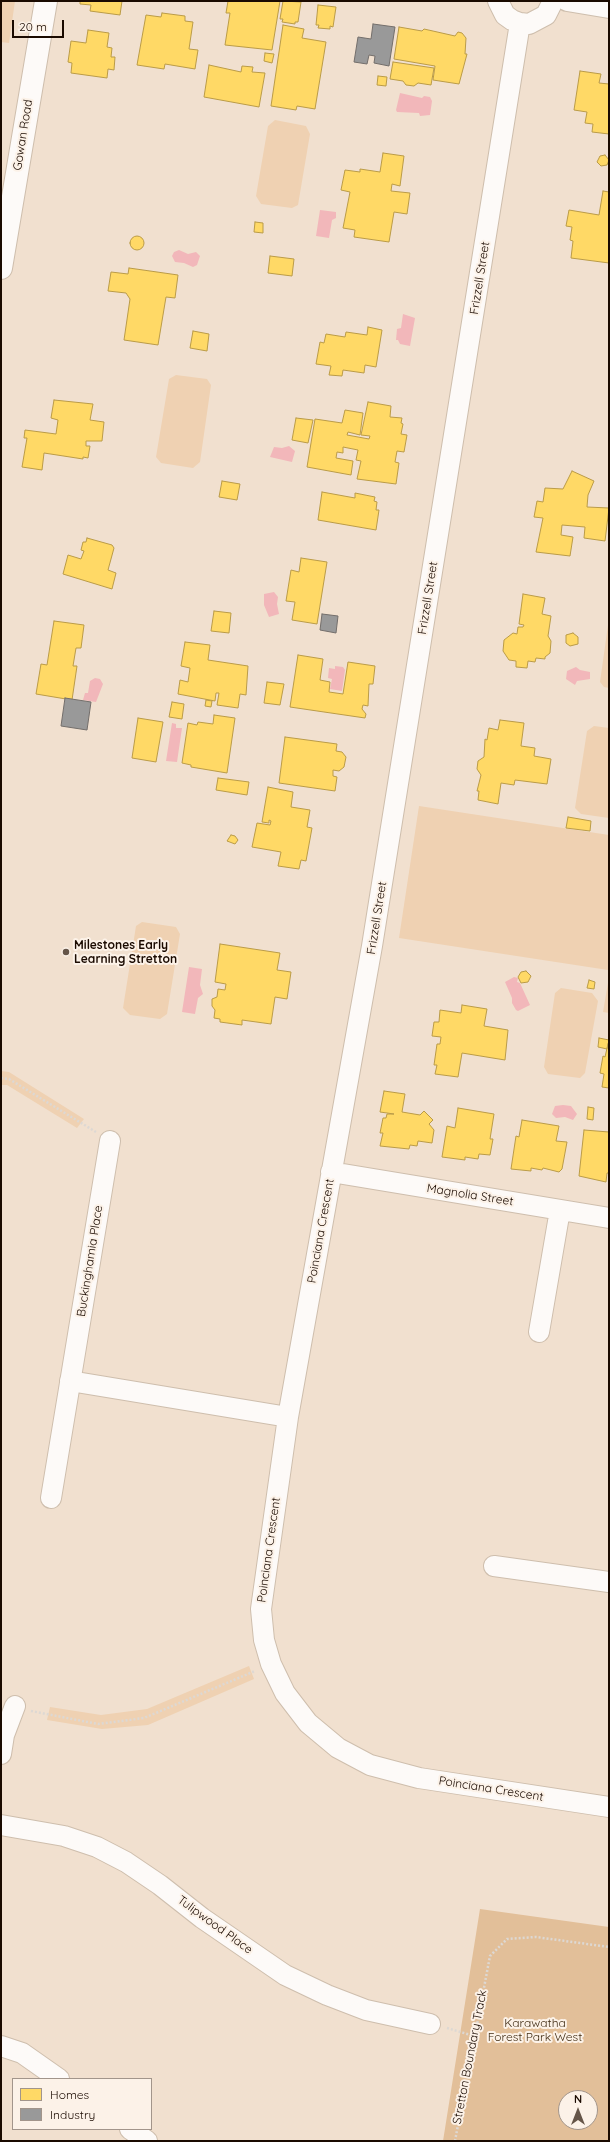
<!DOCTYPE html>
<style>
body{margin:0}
#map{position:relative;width:610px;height:2142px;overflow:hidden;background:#f1e0cf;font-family:Quicksand,sans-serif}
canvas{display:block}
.frame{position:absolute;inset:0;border:2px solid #1a0a00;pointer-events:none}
.legend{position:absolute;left:12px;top:2078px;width:140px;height:52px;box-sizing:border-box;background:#fcf2e8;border:1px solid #a2958b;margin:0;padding:5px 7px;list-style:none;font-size:12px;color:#1a0a00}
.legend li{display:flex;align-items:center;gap:8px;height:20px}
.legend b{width:20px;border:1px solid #a2958b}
.north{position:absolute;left:558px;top:2090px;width:40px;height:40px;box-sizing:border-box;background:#fcf2e8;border:1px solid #a2958b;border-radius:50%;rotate:0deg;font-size:11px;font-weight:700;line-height:16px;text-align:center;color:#1a0a00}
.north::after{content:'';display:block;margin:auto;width:14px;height:18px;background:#655548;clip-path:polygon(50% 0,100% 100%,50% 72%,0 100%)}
.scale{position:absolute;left:12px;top:20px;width:52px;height:18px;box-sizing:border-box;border:2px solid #1a0a00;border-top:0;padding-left:5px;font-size:12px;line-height:14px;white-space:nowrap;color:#1a0a00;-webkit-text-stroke:3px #fcf2e8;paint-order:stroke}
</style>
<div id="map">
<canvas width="610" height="2142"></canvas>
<div class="frame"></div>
<ul class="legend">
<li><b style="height:11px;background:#ffd966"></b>Homes</li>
<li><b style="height:11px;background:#999"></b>Industry</li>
</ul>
<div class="north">N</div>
<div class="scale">20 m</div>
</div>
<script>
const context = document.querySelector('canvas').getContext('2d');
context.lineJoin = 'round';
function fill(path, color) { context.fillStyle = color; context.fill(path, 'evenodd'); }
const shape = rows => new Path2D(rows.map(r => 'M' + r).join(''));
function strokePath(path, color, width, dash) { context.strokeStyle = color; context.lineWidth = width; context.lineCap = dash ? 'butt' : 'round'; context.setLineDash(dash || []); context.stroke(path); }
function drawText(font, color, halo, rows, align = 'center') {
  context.font = font + ' Quicksand,sans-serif'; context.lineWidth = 4; context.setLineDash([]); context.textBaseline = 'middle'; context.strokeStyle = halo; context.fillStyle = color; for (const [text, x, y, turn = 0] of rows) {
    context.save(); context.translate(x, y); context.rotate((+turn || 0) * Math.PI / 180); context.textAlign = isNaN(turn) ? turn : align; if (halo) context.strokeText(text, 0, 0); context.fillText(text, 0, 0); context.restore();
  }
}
const green = shape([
 [1,1,15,1,9,43,1,42],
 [275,120,306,126,310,134,298,205,292,208,261,204,256,196,268,126],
 [176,375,207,379,211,385,200,462,193,468,161,463,156,457,169,379],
 [609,618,609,688,604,687,600,682],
 [594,726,609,728,609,818,581,814,575,808,587,731],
 [419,806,609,835,608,970,399,938],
 [142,922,176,927,180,934,167,1014,160,1019,130,1015,123,1008,136,926],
 [609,977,609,1013,603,1012],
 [561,988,592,993,598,1001,585,1073,580,1078,548,1074,544,1067,555,993],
 [1,1071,9,1072,84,1119,77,1128,7,1085,1,1085],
 [249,1666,254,1679,148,1725,102,1729,47,1720,50,1707,101,1715,147,1709]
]);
const forest = shape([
 [480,1909,609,1927,609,2141,443,2141],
 [566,2098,590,2098,590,2122,566,2122]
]);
const water = shape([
 [400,93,422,98,424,96,430,97,432,101,430,115,420,116,419,113,397,112,396,110],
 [320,210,336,212,336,218,332,220,329,238,316,236],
 [179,250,188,254,196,252,200,256,197,265,193,267,184,263,175,262,172,256,174,252],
 [403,314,415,318,410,346,400,344,398,340,396,340,397,329,401,328],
 [289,446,295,451,292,462,270,457,274,447,282,448],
 [274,592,278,597,277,604,279,614,269,617,264,605,264,594],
 [335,666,343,667,345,670,342,691,330,689,332,679,328,678,329,668,335,669],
 [576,667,580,670,590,672,590,679,577,681,575,685,566,679,567,671],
 [95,678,100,679,103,684,96,702,83,700,85,693,88,693,90,681],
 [172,723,176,724,176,728,182,728,177,762,166,761],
 [189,967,202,969,200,985,203,994,198,998,195,1014,182,1012],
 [514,977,518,978,517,982,520,983,530,1005,518,1011,516,1010,512,1003,512,998,505,982],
 [563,1105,571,1106,577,1114,573,1120,565,1117,556,1118,552,1114,555,1106]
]);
const homes = shape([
 [80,1,122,1,120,15,90,11,91,5,80,4,80,1],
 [228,1,280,1,272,50,225,45,230,13,226,13,228,1],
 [283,1,301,2,298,22,295,22,295,24,282,22,283,19,280,19,283,1],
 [318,5,336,7,333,27,330,26,330,29,318,28,319,25,316,25,318,5],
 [162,13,185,16,185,21,193,22,189,49,198,50,195,69,165,64,164,69,137,65,146,15,161,17,162,13],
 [283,25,304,29,302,38,326,42,315,109,297,106,296,110,271,106,283,25],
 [399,27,422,31,424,29,455,36,458,32,462,33,466,38,465,54,467,54,459,84,433,80,435,66,394,59,399,27],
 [88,30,109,33,107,47,112,48,111,57,115,57,114,70,108,69,107,78,71,73,72,63,68,62,71,41,86,43,88,30],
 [265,53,274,54,272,63,264,61,265,53],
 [393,62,434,68,431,85,418,83,414,86,406,85,403,81,390,79,393,62],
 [209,65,241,72,242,66,253,67,252,72,265,73,259,107,204,97,209,65],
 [580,71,601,74,599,83,609,84,609,134,592,132,593,124,585,123,587,112,574,110,580,71],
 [378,76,387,77,386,86,377,85,378,76],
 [383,153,404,156,400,186,392,184,391,191,410,193,407,214,394,212,389,242,354,237,355,230,343,228,350,192,341,190,345,170,360,172,360,169,380,172,383,153],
 [605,155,609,160,607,165,601,166,597,162,600,156,605,155],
 [603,191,609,192,609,263,571,258,573,241,570,240,572,227,566,226,569,210,599,215,603,191],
 [255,222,263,223,263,233,254,232,255,222],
 '130 243a7 7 0 1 1 14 0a7 7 0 1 1-14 0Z',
 [270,256,294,259,292,276,268,273,270,256],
 [129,268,178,275,175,298,166,297,158,345,124,340,130,299,126,293,108,291,111,272,128,274,129,268],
 [368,327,382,330,376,367,365,365,364,373,343,370,342,376,329,375,331,366,316,364,320,342,324,343,326,334,345,337,346,332,367,335,368,327],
 [193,331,209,334,207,351,190,348,193,331],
 [54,400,93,404,90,420,104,422,102,441,86,441,86,446,90,446,88,458,83,457,83,459,44,453,42,470,22,467,27,438,24,438,25,430,56,434,58,420,51,418,54,400],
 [368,402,391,406,390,417,402,418,401,423,403,424,401,434,407,435,404,452,397,451,395,462,399,463,396,484,357,479,361,461,356,460,358,450,343,447,343,453,337,452,336,458,353,461,351,475,307,467,315,419,342,423,345,410,363,413,360,435,348,432,347,435,369,439,370,436,361,435,368,402],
 [296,418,313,420,308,443,292,440,296,418],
 [572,471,594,481,588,495,587,507,609,508,605,541,584,538,585,527,562,525,561,535,573,537,570,556,536,552,543,518,534,517,537,501,543,502,545,488,563,489,572,471],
 [222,481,240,484,237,500,219,497,222,481],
 [322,492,355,498,355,493,375,497,374,501,377,502,376,510,379,510,376,530,318,520,322,492],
 [87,538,112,545,114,548,108,570,116,573,112,589,63,574,68,555,81,559,84,551,81,550,83,542,86,542,87,538],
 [301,558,327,562,317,624,292,620,295,602,286,601,291,570,299,572,301,558],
 [523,594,545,598,542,614,551,616,548,636,551,641,550,653,545,657,545,659,536,658,535,662,528,661,527,668,516,667,516,661,509,660,503,651,504,640,513,633,517,634,518,627,523,627,524,625,519,624,523,594],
 [214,611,231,613,229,633,211,631,214,611],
 [54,621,84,625,81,648,76,648,73,666,77,666,72,700,36,694,41,664,47,665,54,621],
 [573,633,578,637,578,644,570,646,566,643,566,635,573,633],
 [185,642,210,645,208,660,248,666,246,695,240,694,238,708,217,705,219,693,216,693,215,701,178,694,180,680,188,682,190,668,181,666,185,642],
 [298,655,323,659,320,680,330,682,329,692,343,694,348,662,375,666,373,684,369,684,368,706,363,705,362,709,366,714,365,718,290,707,298,655],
 [267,682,284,684,280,705,264,703,267,682],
 [206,700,212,701,211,707,205,706,206,700],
 [172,702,184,704,182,719,169,717,172,702],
 [214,715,235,718,227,773,191,767,191,765,182,763,188,723,197,725,198,722,213,724,214,715],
 [138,718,163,722,156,762,132,758,138,718],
 [500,720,524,723,521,746,535,748,534,756,551,759,547,784,515,780,514,785,501,783,498,804,478,800,479,791,477,791,481,775,477,769,478,761,484,757,485,739,487,740,489,728,498,730,500,720],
 [285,737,337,744,336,751,342,752,346,757,344,767,339,771,333,770,333,776,337,777,335,791,279,783,285,737],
 [218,778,249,782,247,795,216,790,218,778],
 [268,787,293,792,291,807,310,810,307,827,312,828,306,861,301,860,299,869,278,866,281,852,252,847,257,823,270,825,271,821,269,820,269,823,262,822,268,787],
 [568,817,591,821,590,831,566,828,568,817],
 [231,835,235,836,238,840,235,844,227,841,231,835],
 [220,944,280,953,277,970,291,972,287,999,275,997,271,1024,242,1020,242,1025,220,1022,220,1019,214,1018,215,1010,212,1006,212,999,217,997,218,989,225,990,226,984,215,982,220,944],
 [526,971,531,976,528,982,521,983,518,977,521,972,526,971],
 [589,980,595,982,594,989,587,988,589,980],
 [462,1005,487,1009,484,1026,508,1030,505,1060,462,1053,458,1077,435,1074,437,1065,434,1065,437,1044,440,1044,441,1037,432,1036,434,1022,439,1022,440,1010,461,1013,462,1005],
 [599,1038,609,1040,607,1049,598,1047,599,1038],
 [608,1044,609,1044,609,1088,602,1087,604,1074,600,1073,603,1056,605,1057,608,1044],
 [384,1091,405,1094,402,1112,420,1115,424,1111,433,1120,429,1124,434,1130,432,1143,418,1141,417,1146,410,1145,409,1149,380,1146,383,1133,380,1133,383,1118,386,1118,387,1114,394,1114,380,1112,384,1091],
 [588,1107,594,1108,593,1120,587,1119,588,1107],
 [458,1108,494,1114,490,1139,493,1139,490,1155,479,1154,478,1159,465,1157,465,1160,442,1157,447,1126,455,1128,458,1108],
 [522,1120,559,1126,556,1141,567,1142,562,1169,559,1172,543,1168,542,1170,531,1168,531,1171,511,1169,516,1136,519,1137,522,1120],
 [584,1130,609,1132,609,1173,607,1173,606,1182,579,1176,584,1130]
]);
const industry = shape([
 [373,24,395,27,389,66,374,63,375,56,369,55,367,64,354,62,358,37,371,39,373,24],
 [322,614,338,616,336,633,320,630,322,614],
 [65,698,91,702,87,730,61,726,65,698]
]);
const path = shape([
 [1,1078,9,1079,96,1132],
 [31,1711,98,1724,144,1718,255,1671],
 [447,2028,474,2036],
 [455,2141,490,1956,507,1939,536,1937,609,1947]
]);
const minor = shape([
 [498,1,505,15,512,20,520,23,529,24,546,15,553,1],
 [567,1,609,8],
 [520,23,372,946,288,1417,261,1609,264,1640,271,1664,285,1693,308,1723,338,1748,370,1765,419,1778,609,1807],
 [331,1172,609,1218],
 [539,1332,560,1210],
 [70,1381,288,1417],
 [51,1498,110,1141],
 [494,1566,609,1582],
 [1,1754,4,1735,15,1706],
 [1,1825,64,1836,97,1847,126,1862,160,1885,202,1918,285,1975,327,1995,366,2010,430,2024],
 [1,2046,22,2053,59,2079],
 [130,2129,147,2141]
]);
const secondary = shape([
 [1,268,46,1]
]);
const markers = [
 [66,952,4,"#655548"]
];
const streetNames = [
 ["Gowan Road",23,135,-81],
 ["Frizzell Street",480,278,-81],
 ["Frizzell Street",428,598,-81],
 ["Frizzell Street",377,918,-81],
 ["Magnolia Street",470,1195,9],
 ["Poinciana Crescent",321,1231,-80],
 ["Buckinghamia Place",90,1261,-81],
 ["Poinciana Crescent",269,1550,-82],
 ["Poinciana Crescent",491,1789,9],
 ["Tulipwood Place",215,1925,36],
 ["Stretton Boundary Track",470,2057,-79]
];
const poiNames = [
 ["Milestones Early",74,945],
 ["Learning Stretton",74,959]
];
const parkNames = [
 ["Karawatha",535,2023],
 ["Forest Park West",535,2037]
];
fill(green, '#efd1b2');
fill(forest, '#e2bf99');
fill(water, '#f2b7ba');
fill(homes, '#ffd966');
strokePath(homes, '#ba9b47', 1);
fill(industry, '#999');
strokePath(industry, '#736e6b', 1);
strokePath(minor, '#cebead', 22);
strokePath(secondary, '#cebead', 24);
strokePath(path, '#ddd8d3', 2.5, [2, 2]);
strokePath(minor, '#fdfaf8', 20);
strokePath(secondary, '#fdfaf8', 22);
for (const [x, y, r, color] of markers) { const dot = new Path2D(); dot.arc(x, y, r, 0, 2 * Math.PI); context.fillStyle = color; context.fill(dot); strokePath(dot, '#fcf2e8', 1.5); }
drawText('12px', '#1a0a00', '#fcf2e8', streetNames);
drawText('bold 12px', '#1a0a00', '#fcf2e8', poiNames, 'left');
drawText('12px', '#402c13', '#fcf2e8', parkNames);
</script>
